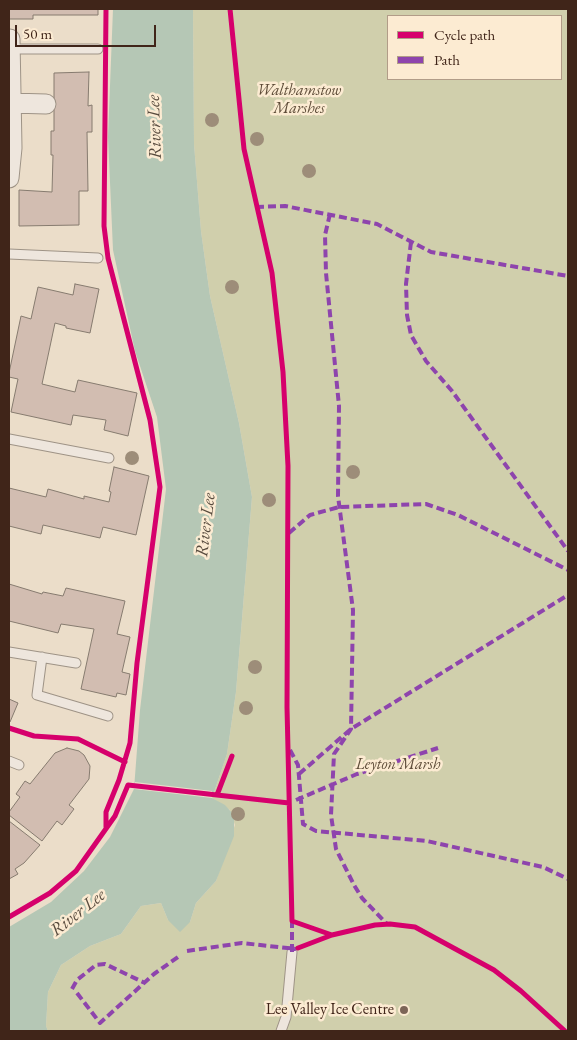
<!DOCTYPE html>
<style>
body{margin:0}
#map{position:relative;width:577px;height:1040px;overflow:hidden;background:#ebddc9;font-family:"EB Garamond",serif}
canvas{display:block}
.frame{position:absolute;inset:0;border:10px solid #402519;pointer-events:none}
.legend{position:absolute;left:387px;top:15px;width:175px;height:65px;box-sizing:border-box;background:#fcebd2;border:1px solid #b19c88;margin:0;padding:6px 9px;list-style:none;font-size:15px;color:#402519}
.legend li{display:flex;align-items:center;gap:10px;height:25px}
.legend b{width:25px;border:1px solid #b19c88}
.scale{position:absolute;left:15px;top:25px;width:141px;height:22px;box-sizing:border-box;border:2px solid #402519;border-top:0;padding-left:6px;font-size:15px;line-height:18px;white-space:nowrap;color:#402519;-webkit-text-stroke:4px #fcebd2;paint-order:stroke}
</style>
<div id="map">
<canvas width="577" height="1040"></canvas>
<div class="frame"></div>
<ul class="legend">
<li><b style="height:6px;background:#d6006c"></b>Cycle path</li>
<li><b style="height:6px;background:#8e44ad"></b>Path</li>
</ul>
<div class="scale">50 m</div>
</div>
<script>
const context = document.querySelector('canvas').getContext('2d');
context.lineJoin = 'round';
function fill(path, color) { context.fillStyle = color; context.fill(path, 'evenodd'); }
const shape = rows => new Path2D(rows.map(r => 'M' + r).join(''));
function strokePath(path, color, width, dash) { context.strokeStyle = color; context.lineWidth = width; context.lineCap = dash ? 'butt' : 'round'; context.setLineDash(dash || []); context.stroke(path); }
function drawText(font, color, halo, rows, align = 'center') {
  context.font = font + ' "EB Garamond",serif'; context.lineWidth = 5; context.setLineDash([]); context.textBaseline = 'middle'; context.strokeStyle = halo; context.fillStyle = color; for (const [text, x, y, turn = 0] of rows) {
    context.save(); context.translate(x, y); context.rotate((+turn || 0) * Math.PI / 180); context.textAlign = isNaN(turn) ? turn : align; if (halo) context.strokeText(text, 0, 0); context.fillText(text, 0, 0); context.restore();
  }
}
const green = shape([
 [193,9,568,9,568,1031,48,1031,46,1026,48,992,61,965,90,946,121,934,141,906,161,903,168,920,190,922,196,903,216,881,235,825,230,810,212,798,227,754,236,692,252,497,239,423,210,296,201,231,194,144],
 [388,16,561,16,561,79,388,79]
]);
const water = shape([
 [113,9,193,9,194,144,201,231,210,296,239,423,252,497,236,692,227,754,212,798,225,805,234,815,234,836,216,881,196,903,190,922,180,932,168,920,161,903,141,906,121,934,90,946,61,965,48,992,46,1026,48,1031,9,1031,9,927,51,902,84,871,110,837,134,789,140,710,166,489,157,417,135,351,113,250,108,137]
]);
const pier = shape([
 [135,782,212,791,212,798,134,789]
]);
const building = shape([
 [9,9,98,9,98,15,33,15,33,19,9,19,9,9],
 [89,72,88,106,92,105,92,132,87,132,88,191,79,191,79,225,19,226,19,190,52,192,53,155,51,155,51,131,54,131,54,73,89,72],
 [75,284,99,289,90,333,66,328,66,326,55,323,42,384,75,392,78,380,137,393,128,436,104,430,106,420,73,415,71,425,11,412,18,379,9,377,9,373,21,316,31,319,38,287,73,295,75,284],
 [114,467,149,476,136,535,103,527,100,538,43,525,41,534,9,526,9,488,46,497,48,489,84,499,84,496,109,502,111,492,109,491,114,467],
 [9,584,42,594,43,592,63,596,66,588,125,601,117,634,130,637,122,672,130,674,126,695,117,693,116,697,81,689,94,629,61,624,58,633,9,621,9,584],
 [9,699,18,703,10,722,9,722,9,699],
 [67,748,79,751,84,755,90,766,89,779,69,805,74,809,62,825,57,821,42,841,9,815,9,812,20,797,16,794,25,781,30,784,55,753,67,748],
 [9,821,40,845,24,863,15,869,18,874,9,879,9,821]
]);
const service = shape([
 [11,49,98,49],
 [9,254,98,258],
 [9,439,109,458],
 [9,652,76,663],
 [42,657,37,695,108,716],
 [9,761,19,765],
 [281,1031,286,1017,292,952]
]);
const minor = shape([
 [11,103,46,104],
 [9,178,12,148,10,39]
]);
const quiet = shape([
 [256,207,285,206,377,224,431,252,568,276],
 [330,214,325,235,326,273,339,406,338,496,353,610,351,729,334,754,331,815,336,849,354,885,362,898,387,924],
 [411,242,406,284,407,315,411,335,426,361,452,391,568,551],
 [289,533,310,515,339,507,426,504,458,515,568,570],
 [290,750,298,765,303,824,316,831,427,841,543,867,568,879],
 [299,774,351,729,568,595],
 [296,800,357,774,438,748],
 [187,951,242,943,296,949],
 [292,952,292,919],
 [72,989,77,980,96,965,105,964,145,983],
 [77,993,100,1023,154,974,178,957]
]);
const cycleway = shape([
 [230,9,244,149,272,273,283,372,288,466,287,707,292,921,332,935],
 [9,728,34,736,78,739,125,762],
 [217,795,289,803],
 [106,827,106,812,119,780,130,743,137,663,160,487,150,420,108,258,104,226,106,9],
 [9,917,50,893,76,871,115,816,128,785,217,795,232,756],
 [298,948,332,935,375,925,390,924,415,927,494,970,521,991,565,1031]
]);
const trees = [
 [212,120],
 [257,139],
 [309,171],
 [232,287],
 [132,458],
 [353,472],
 [269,500],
 [255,667],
 [246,708],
 [238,814]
];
const markers = [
 [404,1010,5,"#7c6557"]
];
const parkNames = [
 ["Walthamstow",299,91],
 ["Marshes",299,109],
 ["Leyton Marsh",398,765]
];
const poiNames = [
 ["Lee Valley Ice Centre",394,1010]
];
const waterNames = [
 ["River Lee",155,127,-92],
 ["River Lee",206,525,-83],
 ["River Lee",78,913,-38]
];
fill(green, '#d0cfac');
fill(water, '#b5c7b5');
fill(pier, '#ebddc9');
fill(building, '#d2bdb1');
strokePath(building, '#867b6f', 1);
strokePath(service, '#9e9386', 11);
strokePath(minor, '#9e9386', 21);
strokePath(service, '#eee6dd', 9);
strokePath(minor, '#eee6dd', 19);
strokePath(quiet, '#8e44ad', 4, [8, 4]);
strokePath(cycleway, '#d6006c', 5);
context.fillStyle = '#9d8d79';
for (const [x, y] of trees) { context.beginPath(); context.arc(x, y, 7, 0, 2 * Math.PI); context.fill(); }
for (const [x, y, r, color] of markers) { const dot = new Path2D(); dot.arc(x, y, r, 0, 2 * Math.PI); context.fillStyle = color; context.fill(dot); strokePath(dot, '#fcebd2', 2); }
drawText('italic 16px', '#5e4c38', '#fcebd2', parkNames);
drawText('16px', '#402519', '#fcebd2', poiNames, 'right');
drawText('italic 18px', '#584b3e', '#fcebd2', waterNames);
</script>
